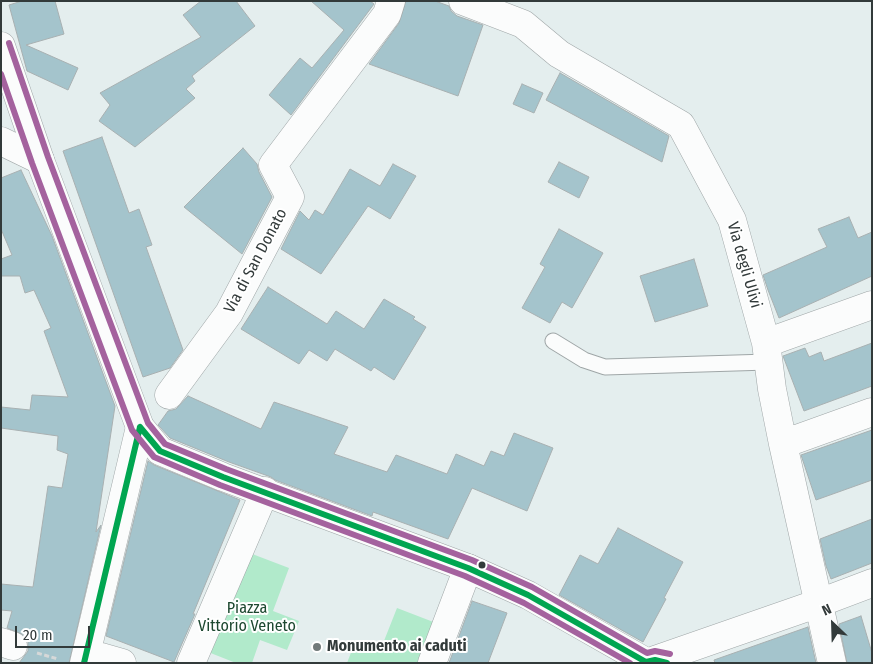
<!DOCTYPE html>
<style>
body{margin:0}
#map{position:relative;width:873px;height:664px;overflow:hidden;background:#e4eeee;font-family:"Fira Sans Condensed",sans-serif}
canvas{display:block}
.frame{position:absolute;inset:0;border:2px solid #323a3a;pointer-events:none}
.north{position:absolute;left:808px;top:599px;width:50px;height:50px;-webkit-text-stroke:4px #fff;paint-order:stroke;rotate:336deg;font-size:14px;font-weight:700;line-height:20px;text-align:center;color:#323a3a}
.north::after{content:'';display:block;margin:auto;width:18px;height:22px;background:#323a3a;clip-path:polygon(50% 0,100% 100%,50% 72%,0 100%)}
.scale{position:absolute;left:15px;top:626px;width:75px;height:22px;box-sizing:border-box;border:2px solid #323a3a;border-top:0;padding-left:6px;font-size:15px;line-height:18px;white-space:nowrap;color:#323a3a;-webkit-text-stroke:4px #fff;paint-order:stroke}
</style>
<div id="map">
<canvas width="873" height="664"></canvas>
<div class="frame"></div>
<div class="north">N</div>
<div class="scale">20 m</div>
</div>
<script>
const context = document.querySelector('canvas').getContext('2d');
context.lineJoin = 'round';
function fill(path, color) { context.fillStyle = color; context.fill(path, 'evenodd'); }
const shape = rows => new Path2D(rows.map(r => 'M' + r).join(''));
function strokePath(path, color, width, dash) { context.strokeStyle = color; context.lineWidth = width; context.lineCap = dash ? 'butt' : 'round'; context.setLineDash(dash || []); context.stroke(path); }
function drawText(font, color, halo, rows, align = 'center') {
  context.font = font + ' "Fira Sans Condensed",sans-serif'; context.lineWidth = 4; context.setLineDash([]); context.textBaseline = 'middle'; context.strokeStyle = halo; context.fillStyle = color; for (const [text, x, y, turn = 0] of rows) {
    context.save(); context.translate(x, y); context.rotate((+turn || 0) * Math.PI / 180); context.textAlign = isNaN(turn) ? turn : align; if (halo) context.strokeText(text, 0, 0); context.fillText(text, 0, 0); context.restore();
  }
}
const green = shape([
 [247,552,289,568,273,611,299,621,287,650,260,640,252,663,236,663,208,652],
 [397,608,436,623,421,663,347,663,355,642,380,651]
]);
const building = shape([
 [22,1,55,1,64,34,26,45,78,68,68,90,27,71,9,5,22,1],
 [201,1,236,1,255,26,192,76,195,81,186,89,195,98,135,147,99,121,110,105,100,93,201,37,183,15,201,1],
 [311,1,370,1,374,4,291,115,269,95,300,58,312,68,344,30,311,1],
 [406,1,435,1,449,6,451,11,457,16,483,25,458,96,369,64,399,23,406,1],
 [560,73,669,136,662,162,546,100,560,73],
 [522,84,543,93,534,113,513,104,522,84],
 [102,137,129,213,139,209,152,245,146,247,183,350,170,368,143,377,63,151,102,137],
 [243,148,257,164,259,172,272,197,242,254,184,207,243,148],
 [559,162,589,177,579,198,548,182,559,162],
 [393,164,416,176,390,219,368,206,321,274,281,249,300,211,309,220,315,210,323,215,350,169,380,186,393,164],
 [21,170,52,236,115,406,96,532,101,525,69,663,19,663,28,651,28,642,24,635,7,628,12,611,1,610,1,584,33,587,48,486,62,488,68,454,57,450,58,436,1,428,1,407,30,410,32,395,68,397,44,331,51,328,34,290,25,293,20,276,1,276,1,259,12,255,1,229,1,178,21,170],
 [849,217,858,238,872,232,872,276,779,318,768,290,763,275,827,247,818,229,849,217],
 [559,229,603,253,572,308,562,302,550,323,522,308,545,267,540,264,559,229],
 [694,259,708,306,655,322,640,276,694,259],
 [268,287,327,324,336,311,364,329,384,299,415,317,413,319,426,327,394,380,374,367,371,371,335,349,327,361,309,350,299,364,241,329,268,287],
 [872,343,872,386,804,411,783,356,805,348,809,357,821,352,824,361,872,343],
 [188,396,261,429,274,402,348,427,334,454,387,472,396,455,447,474,456,454,484,466,491,451,504,456,514,433,553,448,527,511,472,488,448,539,373,512,372,516,275,480,271,477,229,462,170,438,158,425,168,411,176,409,188,396],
 [872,430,872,480,816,500,801,455,872,430],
 [148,461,154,465,240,500,193,614,195,614,174,662,106,636,148,461],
 [872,519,872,563,831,579,826,566,820,539,872,519],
 [618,528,683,562,664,598,666,599,643,642,559,595,580,555,598,564,618,528],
 [472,601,507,613,488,663,449,663,472,601],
 [861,616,872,653,872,663,847,663,839,624,861,616],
 [808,627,816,663,715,663,714,660,808,627]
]);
const path = shape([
 [37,653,58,659]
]);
const lane = shape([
 [553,341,584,360,605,367,768,362]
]);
const street = shape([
 [463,1,523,24,559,54,681,125,732,220,766,343,772,389,783,444,832,663],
 [1,141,40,160],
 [766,343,872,305],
 [169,395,229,313,290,197,273,165,387,14,391,1],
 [783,444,872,412],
 [1,642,13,646],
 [87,653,122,663],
 [655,660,819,603,872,583],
 [84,663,140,427],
 [191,663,265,491],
 [432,663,468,568]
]);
const secondary = shape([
 [1,46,40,160,140,427,160,451,223,477,468,568,528,595,646,662]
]);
const bus1 = shape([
 [140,427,160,451,223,477,468,568,528,595,646,662,655,660,667,663],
 [84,663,140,427]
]);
const bus2 = shape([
 [1,74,32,163,132,430,154,457,220,485,465,576,524,603,630,663]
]);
const bus3 = shape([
 [9,43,48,157,148,423,165,444,226,469,472,560,532,587,647,653,655,651,670,654]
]);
const markers = [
 [482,565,4.5,"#323a3a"],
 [317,647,5,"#707979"]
];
const streetNames = [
 ["Via di San Donato",256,261,-62],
 ["Via degli Ulivi",744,265,74]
];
const parkNames = [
 ["Piazza",247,609],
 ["Vittorio Veneto",247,627]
];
const poiNames = [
 ["Monumento ai caduti",327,647]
];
fill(green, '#b1eacb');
fill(building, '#a4c4cc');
strokePath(building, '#a8b0b1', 1);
strokePath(lane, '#9fa6a7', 17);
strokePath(street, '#9fa6a7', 29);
strokePath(secondary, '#9fa6a7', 29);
strokePath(path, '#d6d8d8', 3, [5, 2.5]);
strokePath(lane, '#fbfcfc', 15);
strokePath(street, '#fbfcfc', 28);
strokePath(secondary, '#fbfcfc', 28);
strokePath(bus1, '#00a651', 6);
strokePath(bus2, '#a4629e', 6);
strokePath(bus3, '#a4629e', 6);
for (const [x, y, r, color] of markers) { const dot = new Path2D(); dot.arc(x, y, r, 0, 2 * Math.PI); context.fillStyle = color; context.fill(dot); strokePath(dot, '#fff', 2); }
drawText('16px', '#323a3a', '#fff', streetNames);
drawText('16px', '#1d4830', '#fff', parkNames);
drawText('bold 16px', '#323a3a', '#fff', poiNames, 'left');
</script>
